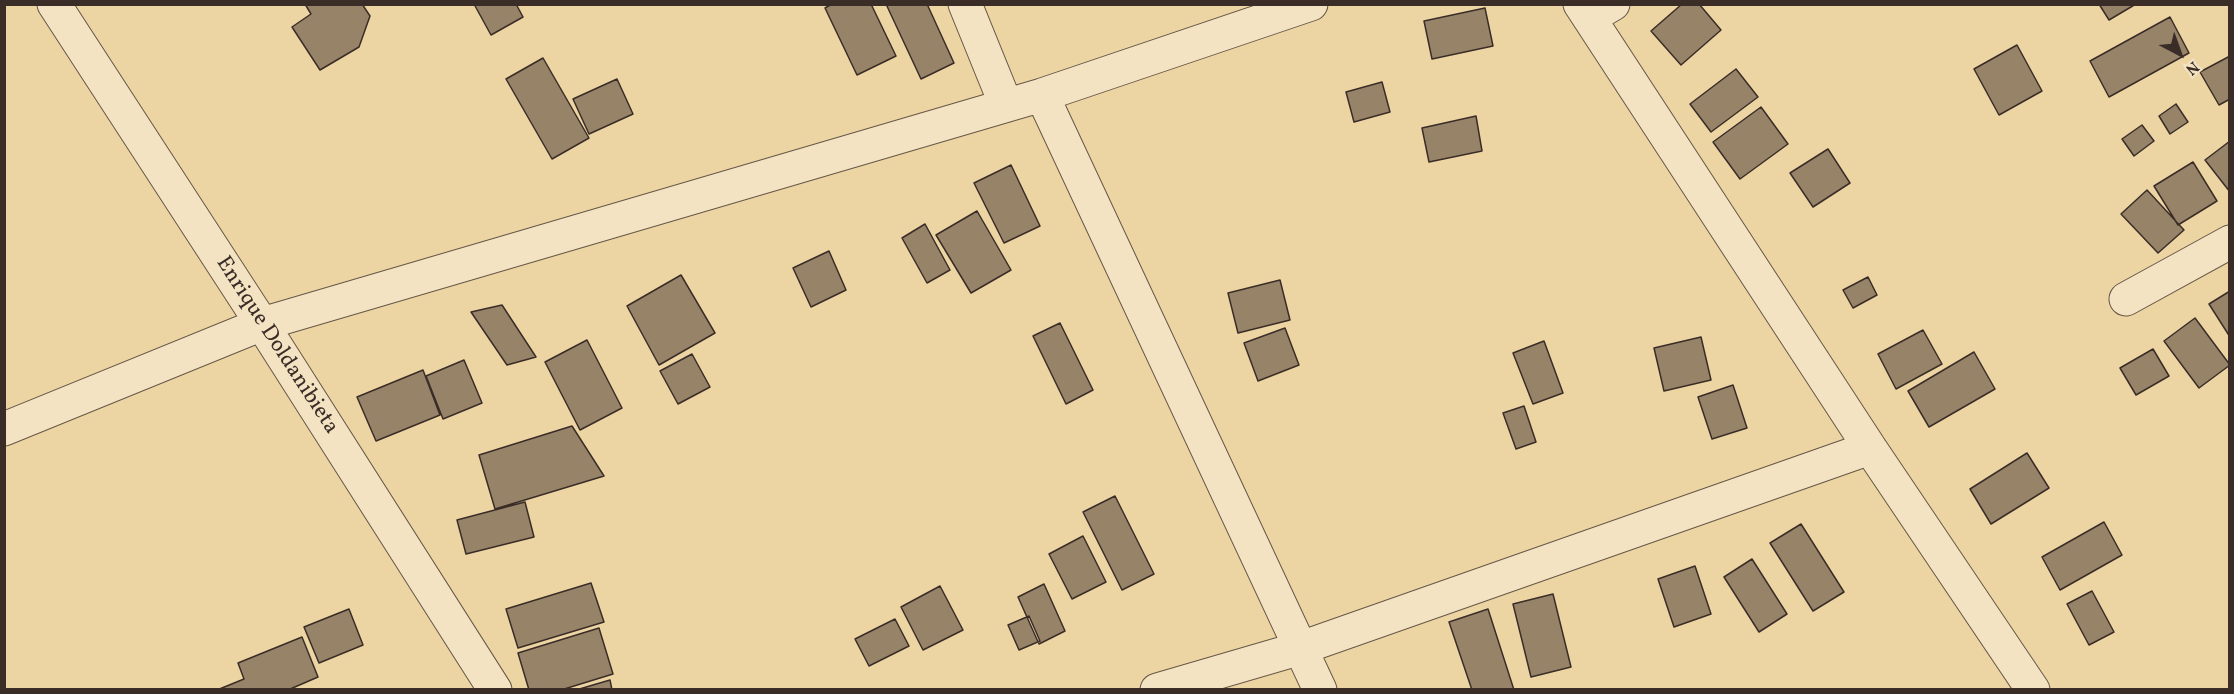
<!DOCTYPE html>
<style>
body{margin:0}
#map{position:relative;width:2234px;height:694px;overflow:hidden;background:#ecd4a3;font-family:Vollkorn,serif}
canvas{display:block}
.frame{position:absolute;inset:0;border:6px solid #3a2d28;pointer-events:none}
.north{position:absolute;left:2150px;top:24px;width:60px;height:60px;-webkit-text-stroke:4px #f3e3c3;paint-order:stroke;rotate:139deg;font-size:16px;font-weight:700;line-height:24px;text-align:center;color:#3a2d28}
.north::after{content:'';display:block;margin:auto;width:21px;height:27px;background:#3a2d28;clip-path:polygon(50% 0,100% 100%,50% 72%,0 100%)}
</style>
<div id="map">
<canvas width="2234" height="694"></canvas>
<div class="frame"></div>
<div class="north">N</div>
</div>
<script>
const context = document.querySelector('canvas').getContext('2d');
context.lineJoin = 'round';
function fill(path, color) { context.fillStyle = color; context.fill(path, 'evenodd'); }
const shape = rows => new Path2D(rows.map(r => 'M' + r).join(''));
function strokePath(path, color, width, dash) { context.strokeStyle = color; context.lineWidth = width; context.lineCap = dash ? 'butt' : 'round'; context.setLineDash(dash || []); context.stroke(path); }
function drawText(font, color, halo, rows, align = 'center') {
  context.font = font + ' Vollkorn,serif'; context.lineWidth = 6; context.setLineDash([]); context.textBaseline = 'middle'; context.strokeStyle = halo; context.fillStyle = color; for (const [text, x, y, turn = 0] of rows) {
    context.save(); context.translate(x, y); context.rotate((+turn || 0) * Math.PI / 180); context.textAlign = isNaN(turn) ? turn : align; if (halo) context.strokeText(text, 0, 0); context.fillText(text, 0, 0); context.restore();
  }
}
const building = shape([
 [305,4,362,4,370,16,359,47,320,70,292,27,311,14,305,4],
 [474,4,516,4,523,17,491,35,474,4],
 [832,4,871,4,896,56,857,75,825,8,832,4],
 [886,4,927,4,954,63,921,79,886,4],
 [1682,4,1699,4,1721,30,1681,65,1651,31,1682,4],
 [2099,4,2136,4,2109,20,2099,4],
 [1485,8,1493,46,1432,59,1424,21,1485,8],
 [2170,17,2189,53,2109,97,2090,61,2170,17],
 [2017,45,2042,91,1999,115,1974,69,2017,45],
 [2230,56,2230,99,2219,105,2200,72,2230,56],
 [543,58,589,138,552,159,506,79,543,58],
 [1736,69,1758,97,1711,132,1690,104,1736,69],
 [617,79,633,114,589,134,573,99,617,79],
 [1382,82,1390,112,1354,122,1346,92,1382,82],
 [2176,104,2188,122,2170,134,2159,116,2176,104],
 [1761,107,1788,144,1740,179,1713,142,1761,107],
 [1476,116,1482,151,1429,162,1422,128,1476,116],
 [2142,125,2154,141,2134,156,2122,139,2142,125],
 [2230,141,2230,192,2205,160,2230,141],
 [1828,149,1850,183,1813,207,1790,173,1828,149],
 [2193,162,2217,201,2178,225,2154,186,2193,162],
 [1011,165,1040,226,1004,243,974,183,1011,165],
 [2147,190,2184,230,2158,253,2121,214,2147,190],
 [977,211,1011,270,971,293,936,235,977,211],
 [925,224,950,270,927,283,902,238,925,224],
 [829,251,846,290,811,307,793,268,829,251],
 [681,275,715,333,659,365,627,306,681,275],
 [1868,277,1877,295,1853,308,1843,290,1868,277],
 [1280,280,1290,320,1238,333,1228,293,1280,280],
 [2230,291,2230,337,2209,304,2230,291],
 [502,305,536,357,507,365,471,312,502,305],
 [2195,318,2230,365,2199,388,2164,341,2195,318],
 [1060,323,1093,390,1066,404,1033,336,1060,323],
 [1285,328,1299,365,1258,381,1244,343,1285,328],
 [1923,330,1942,364,1896,389,1878,354,1923,330],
 [1701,337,1711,380,1664,391,1654,348,1701,337],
 [587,340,622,408,580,430,545,362,587,340],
 [1544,341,1563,393,1533,404,1513,353,1544,341],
 [2153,349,2169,376,2136,395,2120,368,2153,349],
 [1974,352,1995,389,1929,427,1908,391,1974,352],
 [692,354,710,387,678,404,660,371,692,354],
 [464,360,482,403,443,419,426,376,464,360],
 [423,370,440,415,376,441,357,397,423,370],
 [1733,385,1747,428,1712,439,1698,397,1733,385],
 [1524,406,1536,442,1516,449,1503,413,1524,406],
 [572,426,604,476,495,509,479,455,572,426],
 [2027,453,2049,488,1991,524,1970,489,2027,453],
 [1115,496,1154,574,1122,590,1083,512,1115,496],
 [525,502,534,537,466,554,457,520,525,502],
 [2104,522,2122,555,2060,590,2042,557,2104,522],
 [1801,524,1844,592,1813,611,1770,543,1801,524],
 [1083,536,1106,582,1072,599,1049,554,1083,536],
 [1752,559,1787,614,1759,632,1724,577,1752,559],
 [1695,566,1711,614,1674,627,1658,579,1695,566],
 [591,583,604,622,518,648,506,609,591,583],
 [1044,584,1065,631,1039,644,1018,597,1044,584],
 [940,586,963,630,923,650,901,607,940,586],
 [2092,591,2114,632,2089,645,2067,604,2092,591],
 [1553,594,1571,667,1531,677,1513,604,1553,594],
 [349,609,363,645,319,663,304,627,349,609],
 [1488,609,1514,690,1472,690,1449,622,1488,609],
 [1029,616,1040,641,1019,650,1008,625,1029,616],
 [895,619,909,646,869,666,855,639,895,619],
 [599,628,613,674,561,690,529,690,518,653,599,628],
 [302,637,318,677,288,690,217,690,244,679,238,663,302,637],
 [610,680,612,690,576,690,610,680]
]);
const minor = shape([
 [54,4,262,324,495,690],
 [965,4,1006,105],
 [1580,4,1870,448,2033,690],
 [1589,18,1613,4],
 [1042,95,1320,690],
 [2126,299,2230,242],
 [4,429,262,324,1042,95,1311,4],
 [1157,690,1301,648,1870,448]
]);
const streetNames = [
 ["Enrique Doldanibieta",276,346,57]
];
fill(building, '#978468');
strokePath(building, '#3a2d28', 1.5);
strokePath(minor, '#665747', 35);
strokePath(minor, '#f3e3c3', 33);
drawText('22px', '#3a2d28', '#f3e3c3', streetNames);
</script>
